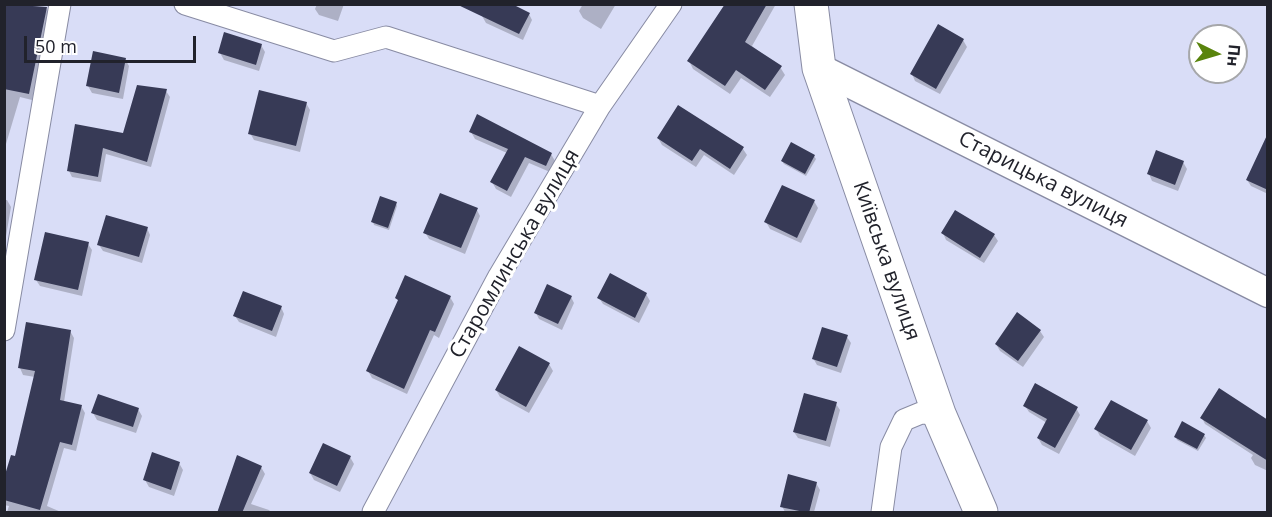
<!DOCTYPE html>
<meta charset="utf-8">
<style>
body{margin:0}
#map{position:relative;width:1272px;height:517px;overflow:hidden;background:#d9ddf7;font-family:"Open Sans",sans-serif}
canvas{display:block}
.frame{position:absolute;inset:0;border:6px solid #21222b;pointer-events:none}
.north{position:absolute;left:1188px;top:24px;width:60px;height:60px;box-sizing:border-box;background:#fff;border:2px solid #a6a7aa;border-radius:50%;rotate:95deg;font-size:16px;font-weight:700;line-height:24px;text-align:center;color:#21222b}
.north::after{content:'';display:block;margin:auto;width:21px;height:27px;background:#59840d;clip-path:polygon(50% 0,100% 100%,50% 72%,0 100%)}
.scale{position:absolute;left:24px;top:36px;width:172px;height:27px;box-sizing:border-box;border:3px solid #21222b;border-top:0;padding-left:8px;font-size:18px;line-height:21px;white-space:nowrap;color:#21222b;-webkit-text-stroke:4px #fff;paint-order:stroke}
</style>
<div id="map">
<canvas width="1272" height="517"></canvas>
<div class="frame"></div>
<div class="north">Пн</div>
<div class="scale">50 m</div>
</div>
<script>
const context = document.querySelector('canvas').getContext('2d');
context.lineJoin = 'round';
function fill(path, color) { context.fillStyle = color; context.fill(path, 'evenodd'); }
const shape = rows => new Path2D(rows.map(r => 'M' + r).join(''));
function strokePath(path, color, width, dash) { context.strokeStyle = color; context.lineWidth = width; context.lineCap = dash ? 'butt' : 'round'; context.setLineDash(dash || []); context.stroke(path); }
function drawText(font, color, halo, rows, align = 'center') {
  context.font = font + ' "Open Sans",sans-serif'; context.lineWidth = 6; context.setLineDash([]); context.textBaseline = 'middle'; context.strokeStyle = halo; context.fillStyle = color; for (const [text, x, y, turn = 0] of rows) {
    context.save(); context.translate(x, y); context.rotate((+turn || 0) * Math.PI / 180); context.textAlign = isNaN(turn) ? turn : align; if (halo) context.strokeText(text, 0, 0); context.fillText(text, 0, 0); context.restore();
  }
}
const shadow = shape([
 [4,4,22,4,46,8,49,15,32,100,20,97,6,144],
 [317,4,344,4,338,21,319,15,315,9],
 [583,4,616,4,601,29,583,18,579,11],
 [725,4,776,4,752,46,780,67,785,75,770,97,741,78,730,94,693,69,689,61],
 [529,14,532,20,523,40,486,23,482,16],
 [963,40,967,47,940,94,915,81,912,74],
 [261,45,265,52,259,71,224,60,220,53],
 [125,59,129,66,123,99,92,93,88,86],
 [166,91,170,97,151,167,106,154,101,182,72,177,69,171,77,126,124,135],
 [306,103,310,110,300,152,254,140,250,133],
 [679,107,743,149,747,155,734,175,704,155,696,167,662,145,658,138],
 [471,132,551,154,555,161,550,172,529,163,511,197,496,189,492,182,507,153,475,139],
 [1268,152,1268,194,1251,186,1247,180],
 [814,156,816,159,806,176,784,164,782,161],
 [1183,162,1187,169,1178,191,1152,181,1149,174],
 [4,200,7,200,11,207,4,248],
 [814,201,818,208,801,243,770,229,766,222],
 [396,203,397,206,389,230,374,225,373,222],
 [477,210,480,216,465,254,429,239,425,232],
 [147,228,150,235,142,263,103,251,99,245],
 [943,233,994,235,998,241,984,263,946,240],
 [88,244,92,250,82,296,40,286,36,280],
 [406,277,450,297,454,304,439,338,434,335,407,394,372,378,368,371,399,302,397,298],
 [646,294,650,301,639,323,603,304,599,298],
 [571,297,574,303,562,330,539,319,536,313],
 [281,307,284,314,276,337,239,322,235,316],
 [70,331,74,338,64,402,81,406,85,413,76,451,64,448,47,506,61,512,7,512,9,506,4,505,4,483,16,457,35,377,23,375,20,368],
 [1040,331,1044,337,1023,367,1000,351,996,344],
 [847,337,851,343,841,373,817,365,813,358],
 [549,364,553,371,529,413,500,397,496,390],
 [836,404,840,410,830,447,798,438,794,432],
 [1025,406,1076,408,1080,415,1059,454,1042,445,1038,438,1047,423,1029,412],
 [138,409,142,416,136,433,97,420,93,413],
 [1202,418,1268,421,1268,471,1255,465,1251,458,1253,455,1205,424],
 [1147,421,1151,428,1135,456,1100,436,1096,429],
 [1204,435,1206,438,1198,451,1177,440,1176,437],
 [350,457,354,464,340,492,314,480,310,473],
 [179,463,183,470,174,496,149,487,145,480],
 [261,467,265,474,251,504,269,510,271,512,218,512],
 [816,483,820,490,814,512,785,512,782,506]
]);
const building = shape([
 [4,4,47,7,29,94,4,89],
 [456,4,512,4,530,13,519,34],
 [725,4,767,4,745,42,782,66,765,90,736,70,725,86,687,61],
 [938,24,964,39,936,89,910,74],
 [224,32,262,44,256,65,218,53],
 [93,51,126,58,119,93,86,86],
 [137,85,167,89,147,162,103,148,98,177,67,171,75,124,123,133],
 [259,90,307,102,296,146,248,134],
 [678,105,744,147,730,169,700,149,692,161,657,138],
 [477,114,552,153,546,166,525,157,507,191,490,182,508,149,469,132],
 [1268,133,1268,190,1246,180],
 [791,142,815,155,805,174,781,161],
 [1156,150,1184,161,1175,185,1147,174],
 [782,185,815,200,797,238,764,222],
 [440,193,478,208,461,248,423,233],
 [380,196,397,202,388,228,371,222],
 [955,210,995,234,980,258,941,233],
 [106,215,148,227,139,257,97,245],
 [45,232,89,242,78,290,34,280],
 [610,273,647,293,635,318,597,298],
 [405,275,451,296,435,332,430,330,404,389,366,371,398,300,395,298],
 [547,284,572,296,558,324,534,313],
 [243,291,282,306,272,331,233,316],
 [1017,312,1041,330,1018,361,995,344],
 [26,322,71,330,60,400,82,405,72,445,60,442,40,510,4,500,4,478,11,455,15,456,35,371,18,368],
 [822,327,848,335,837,367,812,359],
 [519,346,550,363,526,407,495,390],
 [1035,383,1078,407,1055,448,1037,438,1047,419,1023,406],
 [1219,388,1268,420,1268,461,1200,418],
 [804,393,837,402,826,441,793,432],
 [98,394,139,408,133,427,91,413],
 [1111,400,1148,420,1131,450,1094,429],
 [1182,421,1205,434,1197,449,1174,437],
 [323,443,351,456,337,486,309,473],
 [152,452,180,462,171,490,143,480],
 [237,455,262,466,242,513,217,513],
 [788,474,817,482,809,513,780,507]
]);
const street = shape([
 [185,4,334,51,386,37,600,106],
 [4,330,60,4],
 [373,512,499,276,600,106,671,4],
 [882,512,891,447,904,420,921,413,939,414]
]);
const secondary = shape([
 [819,68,1268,293]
]);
const primary = shape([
 [811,4,819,68,939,414,981,512]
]);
const streetNames = [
 ["Старицька вулиця",1043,180,27],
 ["Старомлинська вулиця",515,254,-60],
 ["Київська вулиця",886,261,71]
];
fill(shadow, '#0003');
fill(building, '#373a56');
strokePath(street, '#888ba3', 23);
strokePath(secondary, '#888ba3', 31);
strokePath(primary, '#888ba3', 35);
strokePath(street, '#fff', 21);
strokePath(secondary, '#fff', 28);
strokePath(primary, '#fff', 33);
drawText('21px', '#21222b', '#fff', streetNames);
</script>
